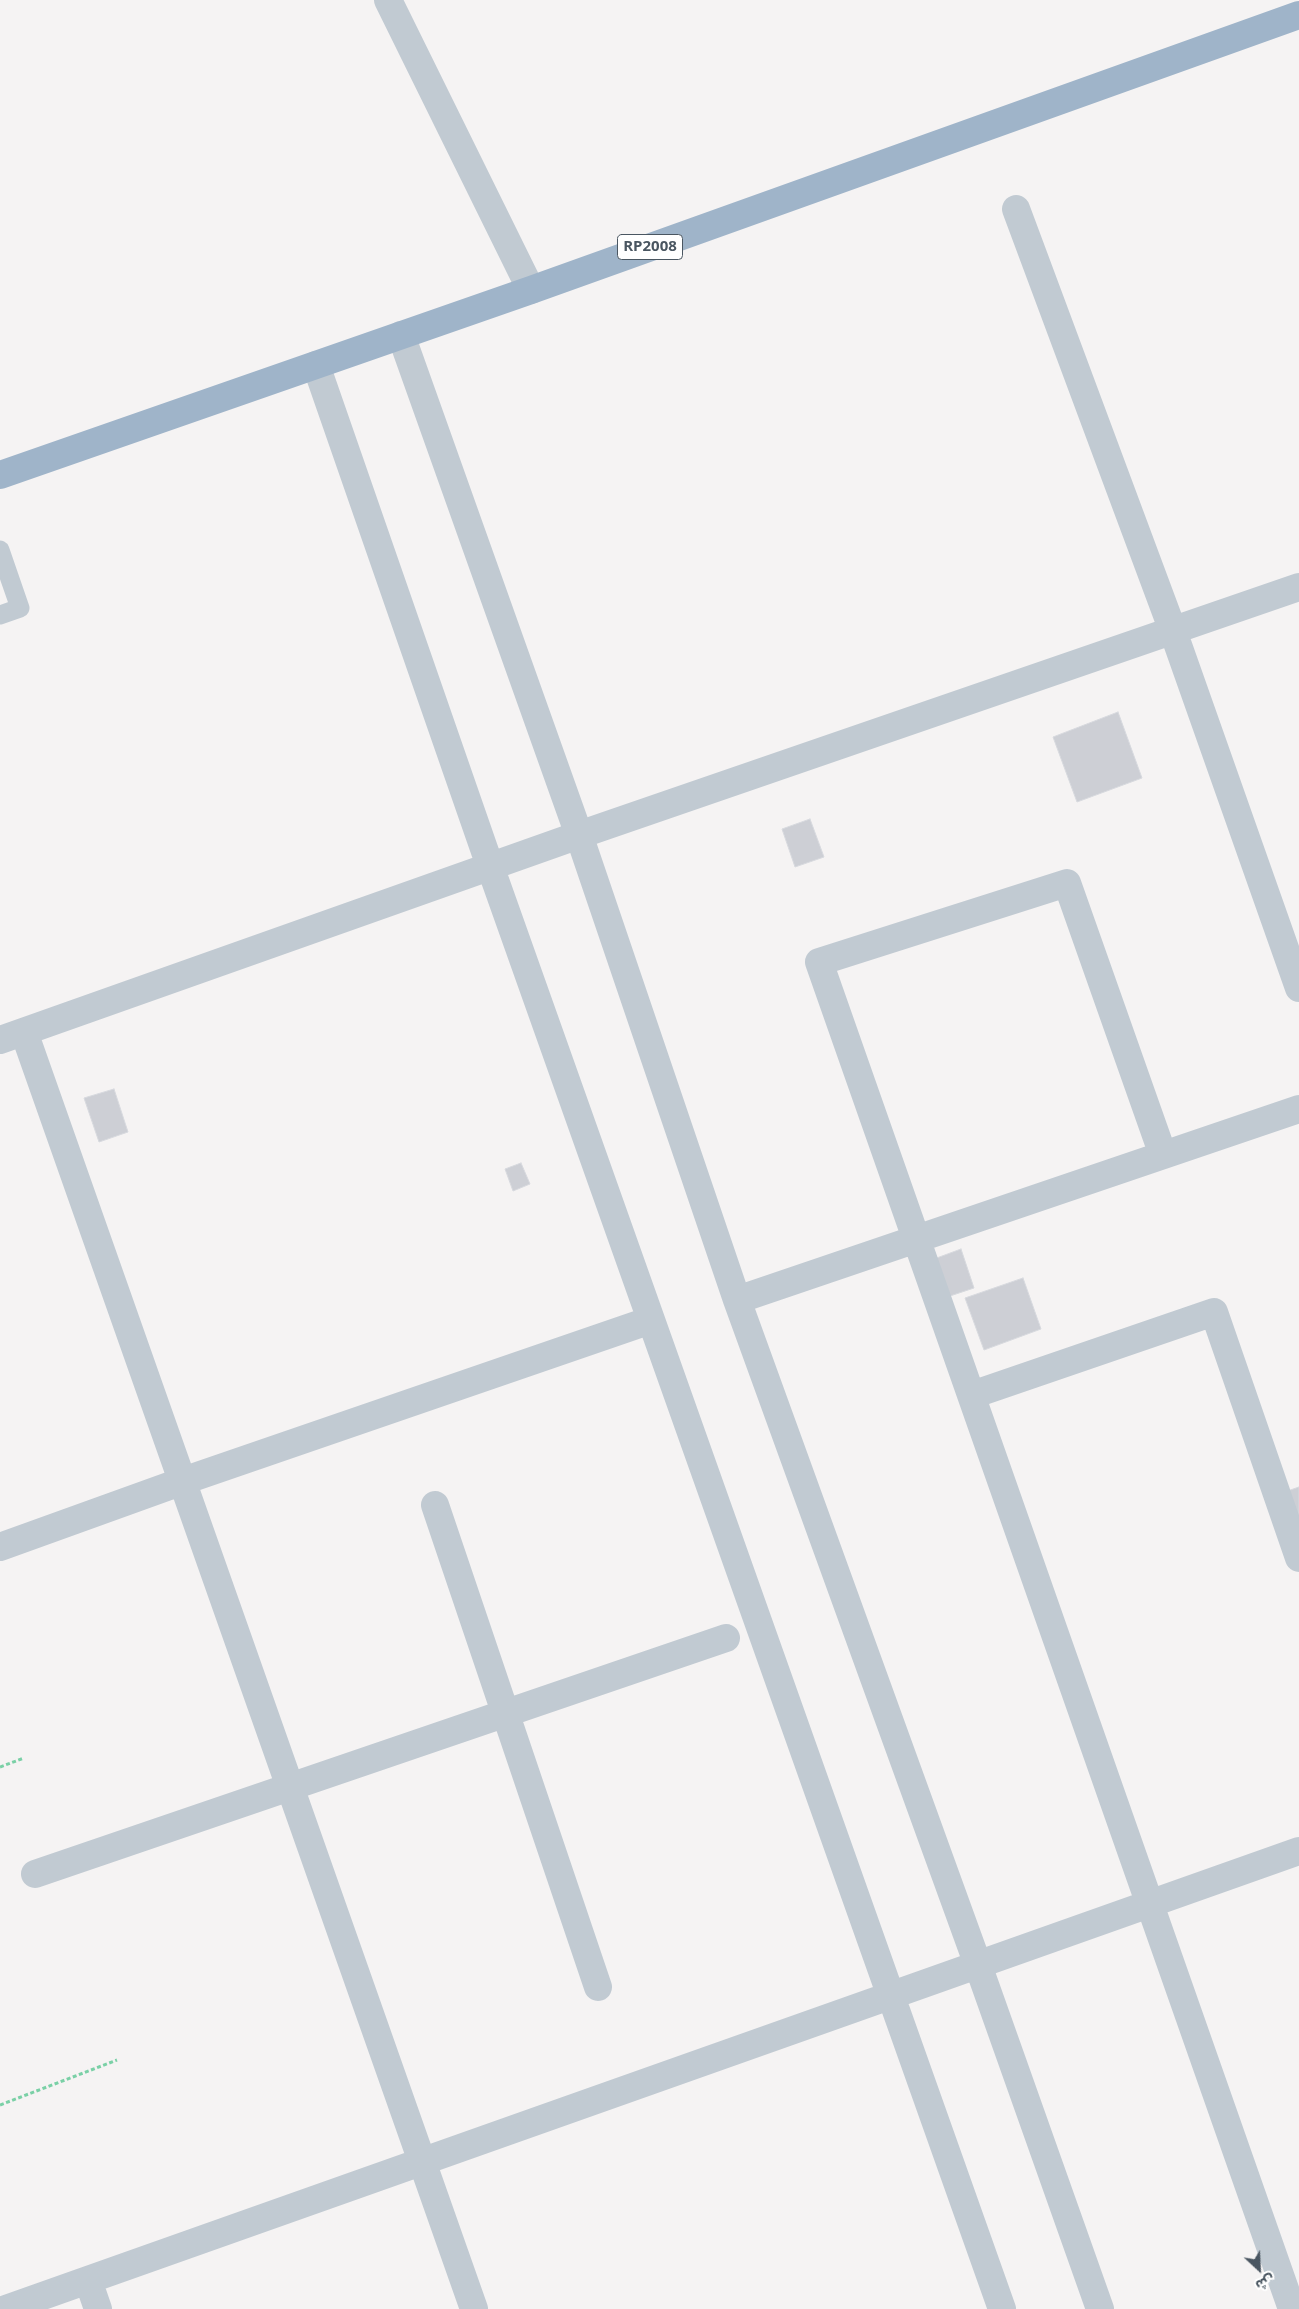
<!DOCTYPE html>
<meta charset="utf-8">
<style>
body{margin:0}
#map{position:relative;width:1299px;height:2309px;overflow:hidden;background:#f5f3f3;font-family:"Open Sans","Noto Sans Arabic",sans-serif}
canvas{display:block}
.north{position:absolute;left:1234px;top:2244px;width:50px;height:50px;-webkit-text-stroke:4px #fff;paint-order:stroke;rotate:155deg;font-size:14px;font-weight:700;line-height:20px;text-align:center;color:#4a5661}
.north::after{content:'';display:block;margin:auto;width:18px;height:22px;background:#4a5661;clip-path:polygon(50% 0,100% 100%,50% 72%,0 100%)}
</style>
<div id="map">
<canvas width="1299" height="2309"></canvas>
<div class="north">ش</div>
</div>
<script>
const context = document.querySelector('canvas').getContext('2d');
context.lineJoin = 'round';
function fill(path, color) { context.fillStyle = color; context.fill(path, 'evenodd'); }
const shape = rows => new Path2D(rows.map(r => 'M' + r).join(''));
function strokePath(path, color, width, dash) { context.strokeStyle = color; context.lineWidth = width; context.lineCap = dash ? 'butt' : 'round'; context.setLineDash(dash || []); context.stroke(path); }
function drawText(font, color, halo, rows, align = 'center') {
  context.font = font + ' "Open Sans",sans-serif'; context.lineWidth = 4; context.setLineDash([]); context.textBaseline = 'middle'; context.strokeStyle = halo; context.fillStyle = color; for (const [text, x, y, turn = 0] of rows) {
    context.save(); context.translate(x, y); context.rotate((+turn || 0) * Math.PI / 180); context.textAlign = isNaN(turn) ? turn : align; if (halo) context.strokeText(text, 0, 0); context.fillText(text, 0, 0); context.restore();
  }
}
const building = shape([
 [1118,712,1142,778,1077,802,1053,737,1118,712],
 [810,819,824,857,795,867,782,829,810,819],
 [114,1089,128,1132,99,1142,84,1098,114,1089],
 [521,1163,530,1184,513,1191,505,1169,521,1163],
 [961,1249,974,1288,947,1297,934,1259,961,1249],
 [1023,1278,1041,1329,984,1350,965,1298,1023,1278],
 [1299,1487,1299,1519,1279,1494,1299,1487]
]);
const path = shape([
 [0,1767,24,1758],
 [0,2105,117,2060]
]);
const service = shape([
 [0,550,20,608,0,615]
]);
const minor = shape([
 [388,0,531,290],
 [1016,209,1173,631,1299,988],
 [401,335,579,835,737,1300,978,1965,1100,2309],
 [316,365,490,866,1002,2309],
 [24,1032,474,2309],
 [0,1040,579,835,1299,587],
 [1163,1155,1067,883,819,962,1292,2309],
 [737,1300,1299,1109],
 [972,1395,1214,1312,1299,1558],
 [435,1505,598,1987],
 [0,1547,183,1481,651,1320],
 [35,1874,726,1638],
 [88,2280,98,2309],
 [6,2309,1299,1851]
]);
const trunk = shape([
 [0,475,531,290,1299,15]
]);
const shields = [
 [650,247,65]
];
const shieldNames = [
 ["RP2008",650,247]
];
fill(building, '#cdcfd5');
strokePath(building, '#d7d9de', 1);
strokePath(path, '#7ad0a6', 3, [4, 2.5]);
strokePath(service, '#c1cad2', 19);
strokePath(minor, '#c1cad2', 28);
strokePath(trunk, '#9fb4c9', 28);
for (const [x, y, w] of shields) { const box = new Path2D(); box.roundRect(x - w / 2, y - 12.5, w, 25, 4); context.fillStyle = '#fff'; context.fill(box); strokePath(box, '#4a5661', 1); }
drawText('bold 15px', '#4a5661', null, shieldNames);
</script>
